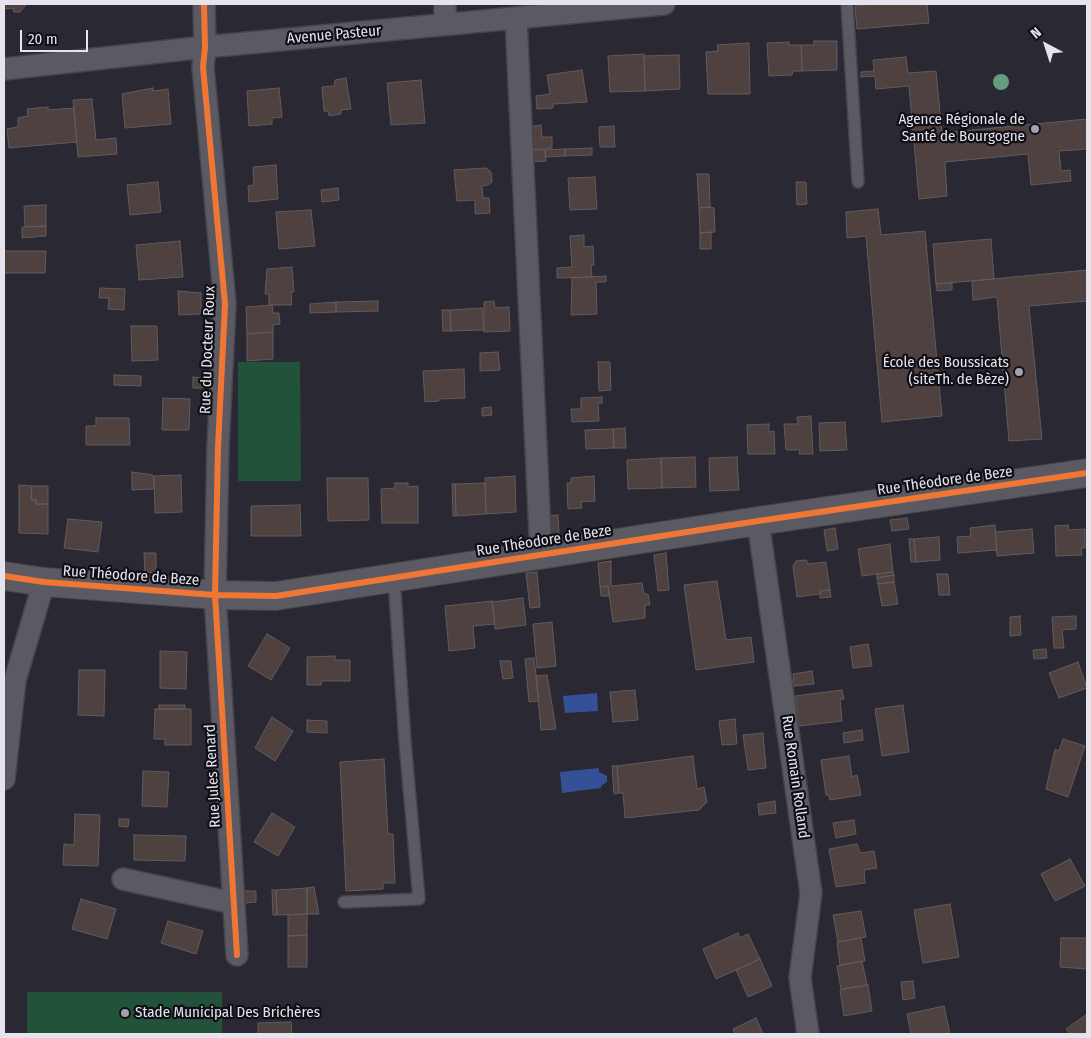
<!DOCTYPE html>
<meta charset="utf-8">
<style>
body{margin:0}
#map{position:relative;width:1091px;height:1038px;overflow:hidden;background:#2a2832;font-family:"Fira Sans Condensed",sans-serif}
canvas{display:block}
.frame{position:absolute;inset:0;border:5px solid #e4e3ee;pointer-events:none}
.north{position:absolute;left:1021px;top:20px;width:50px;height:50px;-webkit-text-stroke:4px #100f16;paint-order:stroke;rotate:320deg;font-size:14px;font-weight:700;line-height:20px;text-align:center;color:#e4e3ee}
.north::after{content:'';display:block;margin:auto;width:18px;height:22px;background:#e4e3ee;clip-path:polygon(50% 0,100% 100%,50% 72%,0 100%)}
.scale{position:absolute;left:20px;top:30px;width:68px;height:22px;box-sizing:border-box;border:2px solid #e4e3ee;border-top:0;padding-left:6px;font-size:15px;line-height:18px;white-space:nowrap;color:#e4e3ee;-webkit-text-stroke:4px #100f16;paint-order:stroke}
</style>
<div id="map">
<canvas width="1091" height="1038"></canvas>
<div class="frame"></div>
<div class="north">N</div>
<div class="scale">20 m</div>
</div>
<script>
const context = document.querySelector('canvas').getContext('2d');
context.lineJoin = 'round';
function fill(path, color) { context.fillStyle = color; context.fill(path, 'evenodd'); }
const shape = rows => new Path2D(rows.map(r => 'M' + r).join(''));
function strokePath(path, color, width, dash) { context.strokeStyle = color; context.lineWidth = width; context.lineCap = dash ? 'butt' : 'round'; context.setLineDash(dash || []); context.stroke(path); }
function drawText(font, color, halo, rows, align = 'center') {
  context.font = font + ' "Fira Sans Condensed",sans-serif'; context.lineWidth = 4.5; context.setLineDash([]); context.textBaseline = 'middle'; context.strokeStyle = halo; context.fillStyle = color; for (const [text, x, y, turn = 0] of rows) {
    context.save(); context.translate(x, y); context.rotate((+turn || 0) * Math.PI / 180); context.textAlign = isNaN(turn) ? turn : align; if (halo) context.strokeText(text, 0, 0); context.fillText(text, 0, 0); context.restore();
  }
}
const green = shape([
 [238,362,300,362,301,481,238,481],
 [27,992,222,992,222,1034,27,1034]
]);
const water = shape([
 [597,693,598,711,565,713,563,696],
 [599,768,599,772,607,776,607,782,601,786,601,788,562,793,560,772]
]);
const building = shape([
 [4,4,25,4,25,6,20,12,14,12,13,8,4,9,4,4],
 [873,4,927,4,929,23,857,29,855,6,873,4],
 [814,41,837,41,837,70,802,71,801,45,814,45,814,41],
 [789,42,789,45,801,45,802,71,793,71,792,75,769,76,767,43,789,42],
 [749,43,750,94,708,94,706,52,718,51,717,45,749,43],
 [644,54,645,91,610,92,608,56,644,54],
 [679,55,680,89,645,91,644,56,679,55],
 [906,57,908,73,936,71,942,133,1087,119,1087,149,1059,151,1061,171,1070,170,1071,181,1031,185,1028,154,945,162,947,196,919,199,909,86,876,89,875,76,861,77,861,72,874,71,873,60,906,57],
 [582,70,587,102,553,104,553,108,537,109,536,96,550,94,547,75,582,70],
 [346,78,351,109,341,110,341,114,329,116,328,111,324,111,322,87,334,86,335,80,346,78],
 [421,80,425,123,391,125,387,83,421,80],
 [153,88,153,91,168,89,171,124,125,128,122,94,153,88],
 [279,88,282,117,272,118,272,124,249,126,247,91,279,88],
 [92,99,96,140,116,138,117,154,78,157,73,100,92,99],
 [48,107,48,110,74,108,77,142,9,148,7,129,18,127,18,118,28,116,27,109,48,107],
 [541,125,542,137,552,137,552,148,529,150,528,127,541,125],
 [614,126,615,147,600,147,599,127,614,126],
 [592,148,592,155,565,156,565,149,592,148],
 [565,149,565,156,545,157,545,150,565,149],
 [529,150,545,150,546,161,529,162,529,150],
 [276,165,278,199,249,202,248,186,254,185,253,167,276,165],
 [486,168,491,172,492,182,488,185,482,186,483,198,489,198,490,213,475,214,475,200,457,201,454,170,486,168],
 [697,174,709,174,710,207,699,208,697,174],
 [595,177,597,209,570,210,568,178,595,177],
 [158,182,161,212,130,215,127,185,158,182],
 [796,182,806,182,807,204,797,205,796,182],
 [338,188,339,200,322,202,321,190,338,188],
 [46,205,46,226,25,227,24,206,46,205],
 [710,207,714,208,715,232,700,233,699,208,710,207],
 [878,209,881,235,925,231,942,416,882,422,866,236,847,238,846,212,878,209],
 [311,210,315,246,279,249,276,212,311,210],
 [46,226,46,236,22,238,22,227,46,226],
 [711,232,711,249,700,249,700,233,711,232],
 [584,235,584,247,593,246,594,265,591,265,592,277,557,278,557,268,572,267,570,236,584,235],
 [991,239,994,279,936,284,933,244,991,239],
 [180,241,183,277,139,280,136,245,180,241],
 [4,251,46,251,45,273,4,273,4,251],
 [292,267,294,292,291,292,292,305,269,305,269,294,265,294,267,269,292,267],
 [1087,270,1087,301,1029,306,1042,439,1009,441,997,297,973,300,972,281,1087,270],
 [606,276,606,282,596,282,597,314,571,315,572,278,606,276],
 [952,283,952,290,937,291,936,284,952,283],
 [100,288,125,289,124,310,108,309,109,298,99,298,100,288],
 [178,291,201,293,201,314,179,315,178,291],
 [378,301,378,311,336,312,336,302,378,301],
 [494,301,495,308,509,307,510,331,484,332,484,302,494,301],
 [336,302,336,312,310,313,310,304,336,302],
 [272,305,273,313,279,313,280,324,273,325,273,332,247,334,246,307,272,305],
 [482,308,484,330,451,331,450,310,482,308],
 [442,310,450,310,451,331,443,331,442,310],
 [131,326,157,326,158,360,132,361,131,326],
 [273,332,273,359,247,361,247,334,273,332],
 [498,352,500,370,480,371,480,353,498,352],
 [598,362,610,362,611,390,599,391,598,362],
 [464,369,465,398,439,399,439,401,425,402,423,371,464,369],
 [114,375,141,376,141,386,114,385,114,375],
 [193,377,203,378,203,388,193,388,193,377],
 [602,397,602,403,598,403,599,421,572,422,571,409,581,409,581,398,602,397],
 [163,398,190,399,189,430,162,430,163,398],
 [491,407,492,415,482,416,482,408,491,407],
 [811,416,813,454,799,454,800,450,786,450,784,424,798,424,797,417,811,416],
 [96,418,129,418,130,445,86,445,86,426,96,426,96,418],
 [845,422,847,450,820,451,819,423,845,422],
 [769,424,769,432,774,431,775,454,748,454,747,425,769,424],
 [625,428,626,448,614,448,613,429,625,428],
 [613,429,614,448,586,449,585,430,613,429],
 [695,457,696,487,662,488,661,458,695,457],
 [737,457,739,490,710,491,709,458,737,457],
 [661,458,662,488,628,489,627,460,661,458],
 [132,472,153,475,154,489,132,490,132,472],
 [181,475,182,512,155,513,154,476,181,475],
 [515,476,516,512,486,514,485,478,515,476],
 [594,476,595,501,581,502,582,508,568,509,567,483,571,483,571,478,594,476],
 [327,478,368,478,369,520,328,521,327,478],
 [395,483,408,483,408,487,418,486,418,523,382,523,381,489,395,488,395,483],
 [485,483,486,514,456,516,455,484,485,483],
 [452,484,455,484,456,516,453,516,452,484],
 [19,485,32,486,31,500,36,500,36,504,48,504,48,534,19,533,19,485],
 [32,486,48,486,48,504,36,504,36,500,31,500,32,486],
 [300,505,301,536,251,536,251,506,300,505],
 [558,515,559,534,545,536,544,516,558,515],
 [907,518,909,529,892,531,890,520,907,518],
 [68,519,102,522,98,552,64,548,68,519],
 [995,525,997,550,958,553,957,537,971,536,970,528,995,525],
 [1068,525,1069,530,1085,529,1085,548,1081,548,1082,555,1056,556,1055,526,1068,525],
 [835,528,838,549,827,551,824,530,835,528],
 [1032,529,1034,553,997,556,995,532,1032,529],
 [939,537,940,560,916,562,914,539,939,537],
 [909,539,914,539,916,562,911,562,909,539],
 [890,544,893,572,862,576,858,549,890,544],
 [144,553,156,553,156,573,145,572,144,553],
 [666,553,669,590,658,591,654,555,666,553],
 [806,560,808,564,826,562,830,590,820,591,820,594,797,597,793,566,796,561,806,560],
 [611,561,611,586,642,583,644,594,648,594,650,605,645,605,645,618,613,622,608,586,600,587,598,563,611,561],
 [537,572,540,607,530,608,526,573,537,572],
 [893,572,894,575,877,578,877,574,893,572],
 [937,574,948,574,950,595,939,595,937,574],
 [894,575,894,582,878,584,877,578,894,575],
 [717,581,726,640,751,637,754,662,696,670,684,585,717,581],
 [894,582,898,604,882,606,878,584,894,582],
 [608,586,609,596,601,596,600,587,608,586],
 [830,590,831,597,820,598,820,591,830,590],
 [523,598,526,625,495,629,492,602,523,598],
 [492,601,495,624,473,626,475,648,449,651,445,606,492,601],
 [1020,616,1021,635,1010,636,1010,617,1020,616],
 [1076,616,1076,629,1062,630,1064,648,1054,648,1052,617,1076,616],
 [552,622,556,666,537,668,533,624,552,622],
 [267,634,290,648,271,680,248,666,267,634],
 [868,644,872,666,853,668,850,647,868,644],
 [1046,649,1047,658,1034,659,1033,650,1046,649],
 [160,651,187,652,186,689,160,688,160,651],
 [335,656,335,660,350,660,350,681,321,681,321,685,307,685,307,657,335,656],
 [534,658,539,701,529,702,525,659,534,658],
 [500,661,511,661,513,678,503,679,500,661],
 [1078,662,1087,688,1059,698,1049,673,1078,662],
 [79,670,105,670,104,716,78,715,79,670],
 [812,671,814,684,794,686,793,674,812,671],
 [547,675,556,729,541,730,536,676,547,675],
 [635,690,638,720,613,722,610,692,635,690],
 [842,690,844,699,840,699,842,721,799,726,795,696,842,690],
 [159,705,185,705,185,709,159,709,159,705],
 [903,705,909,752,882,756,875,709,903,705],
 [155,709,191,709,191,745,165,745,165,739,154,739,155,709],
 [272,717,293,731,275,761,255,748,272,717],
 [735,719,737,744,722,745,719,721,735,719],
 [307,720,327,721,327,733,307,732,307,720],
 [862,730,863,740,844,743,843,733,862,730],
 [763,733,766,768,748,770,743,735,763,733],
 [1063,739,1085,746,1068,797,1046,789,1055,749,1059,751,1063,739],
 [693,756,697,789,704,787,707,802,699,810,625,818,623,793,619,793,617,766,693,756],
 [849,756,852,777,857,775,861,795,830,800,829,795,826,795,821,760,849,756],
 [384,759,388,834,393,834,395,883,383,883,383,889,346,891,340,762,384,759],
 [612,766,617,766,619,793,614,794,612,766],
 [143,771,169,772,167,807,142,806,143,771],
 [775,801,776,813,759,815,758,804,775,801],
 [272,813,295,827,278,856,254,842,272,813],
 [75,814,100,815,98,866,63,865,64,844,74,845,75,814],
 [119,819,129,819,128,827,119,826,119,819],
 [854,820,856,834,836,838,833,823,854,820],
 [134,835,186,836,185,861,134,860,134,835],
 [857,844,860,853,874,851,877,868,864,870,865,883,836,887,829,849,857,844],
 [1070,859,1085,886,1055,901,1041,874,1070,859],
 [314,887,319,914,307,914,307,888,314,887],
 [307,888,307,914,277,915,276,890,307,888],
 [272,890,276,890,277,915,273,915,272,890],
 [244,891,256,891,256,902,244,903,244,891],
 [81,899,116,909,107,939,72,929,81,899],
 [950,904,959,957,923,963,914,910,950,904],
 [861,911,866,937,838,942,833,915,861,911],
 [307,914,307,935,288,936,288,915,307,914],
 [168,921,203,931,196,954,161,943,168,921],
 [738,933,740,938,748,934,760,959,716,979,703,949,738,933],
 [307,935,307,967,288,967,288,936,307,935],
 [861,938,865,961,840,965,837,942,861,938],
 [1061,938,1087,938,1087,969,1060,967,1061,938],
 [760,959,772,986,748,997,736,970,760,959],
 [862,961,867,985,841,989,837,966,862,961],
 [913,981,915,998,903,1000,901,982,913,981],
 [868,985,872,1011,844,1016,840,990,868,985],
 [944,1006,950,1034,911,1034,907,1014,944,1006],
 [1087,1014,1087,1034,1070,1034,1066,1029,1087,1014],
 [756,1018,763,1034,735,1034,733,1029,756,1018],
 [291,1022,292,1034,258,1034,258,1023,291,1022]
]);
const service = shape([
 [847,4,858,182],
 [344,902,419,899,405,742,394,578]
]);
const minor = shape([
 [204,4,205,47,203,67,225,304,218,447,215,595,237,955],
 [516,18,541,555],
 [445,24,445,4],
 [4,69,205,47,664,4],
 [758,521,811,893,800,978,808,1034],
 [4,779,15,680,44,582],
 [123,879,233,903]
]);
const tertiary = shape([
 [4,576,44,582,215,595,276,596,758,521,1087,473]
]);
const cycleway = shape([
 [204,4,205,47,203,67,225,304,218,447,215,595,237,955],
 [4,576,44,582,215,595,276,596,758,521,1087,473]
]);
const trees = [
 [1001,82]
];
const markers = [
 [1035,129,5,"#a3a2ac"],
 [1019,372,5,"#a3a2ac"],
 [125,1013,5,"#a3a2ac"]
];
const streetNames = [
 ["Avenue Pasteur",334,35,-5],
 ["Rue du Docteur Roux",208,350,-88],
 ["Rue Théodore de Beze",945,481,-8],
 ["Rue Théodore de Beze",544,541,-9],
 ["Rue Théodore de Beze",131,576,4],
 ["Rue Jules Renard",213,776,-93],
 ["Rue Romain Rolland",795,777,82]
];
const poiNames = [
 ["Agence Régionale de",1025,120],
 ["Santé de Bourgogne",1025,137],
 ["École des Boussicats",1009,363],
 ["(siteTh. de Bèze)",1009,380],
 ["Stade Municipal Des Brichères",135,1013,"left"]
];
fill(green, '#23523a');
fill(water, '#345197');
fill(building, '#4e413f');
strokePath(building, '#605c5e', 1);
strokePath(service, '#45444c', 14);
strokePath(minor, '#45444c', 24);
strokePath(tertiary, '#45444c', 30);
strokePath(service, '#5b5a62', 11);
strokePath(minor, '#5b5a62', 21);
strokePath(tertiary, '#5b5a62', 28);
strokePath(cycleway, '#f07635', 6);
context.fillStyle = '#649c7f';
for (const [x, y] of trees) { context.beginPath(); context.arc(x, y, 8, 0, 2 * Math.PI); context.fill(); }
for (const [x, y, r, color] of markers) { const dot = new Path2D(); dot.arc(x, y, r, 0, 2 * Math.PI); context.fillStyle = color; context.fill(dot); strokePath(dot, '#100f16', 2); }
drawText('15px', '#e4e3ee', '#100f16', streetNames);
drawText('15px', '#e4e3ee', '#100f16', poiNames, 'right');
</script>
